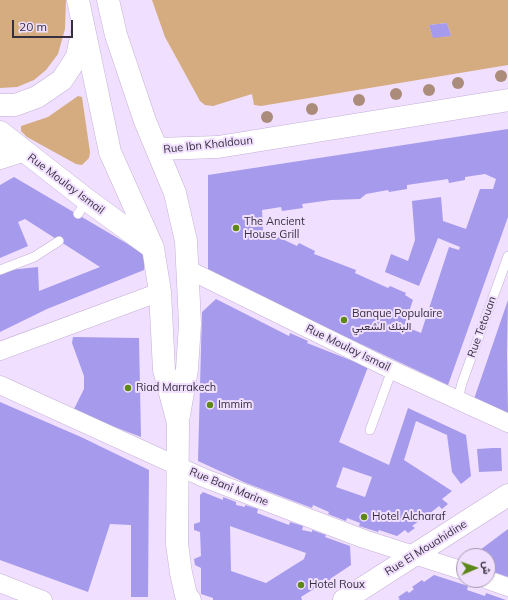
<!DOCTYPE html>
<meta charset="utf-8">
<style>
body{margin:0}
#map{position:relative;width:508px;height:600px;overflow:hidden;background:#f0dffe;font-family:Mulish,Vazirmatn,sans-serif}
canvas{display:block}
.north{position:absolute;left:456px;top:548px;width:40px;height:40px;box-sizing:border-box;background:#f0dffe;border:1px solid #a699b1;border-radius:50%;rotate:88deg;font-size:11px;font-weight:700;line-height:16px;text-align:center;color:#382f3e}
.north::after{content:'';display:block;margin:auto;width:14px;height:18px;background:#5d8817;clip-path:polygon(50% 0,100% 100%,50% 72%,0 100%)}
.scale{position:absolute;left:12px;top:20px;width:61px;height:18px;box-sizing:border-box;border:2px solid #382f3e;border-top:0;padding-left:5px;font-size:12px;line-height:14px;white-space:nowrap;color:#382f3e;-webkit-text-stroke:3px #f0dffe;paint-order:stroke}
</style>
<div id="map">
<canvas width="508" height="600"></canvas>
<div class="north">ش</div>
<div class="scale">20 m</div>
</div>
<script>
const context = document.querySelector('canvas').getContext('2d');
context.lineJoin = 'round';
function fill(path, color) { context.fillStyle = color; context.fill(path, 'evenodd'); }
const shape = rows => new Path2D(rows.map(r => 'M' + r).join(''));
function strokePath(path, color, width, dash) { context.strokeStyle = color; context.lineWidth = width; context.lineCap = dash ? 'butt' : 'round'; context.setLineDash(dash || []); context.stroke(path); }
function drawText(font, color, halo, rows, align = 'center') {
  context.font = font + ' Mulish,Vazirmatn,sans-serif'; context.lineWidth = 4; context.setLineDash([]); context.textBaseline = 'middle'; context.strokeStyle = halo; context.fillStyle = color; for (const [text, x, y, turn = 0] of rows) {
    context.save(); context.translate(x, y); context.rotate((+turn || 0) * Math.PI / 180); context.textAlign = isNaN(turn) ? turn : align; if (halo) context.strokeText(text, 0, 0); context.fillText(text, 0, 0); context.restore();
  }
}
const green = shape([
 [0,0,66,0,65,29,58,54,46,70,34,80,17,87,0,88],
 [152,0,508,0,508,65,261,106,254,105,252,94,213,106,205,105,200,101,165,37],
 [447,23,451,36,433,37,429,25],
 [78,96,82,97,90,152,89,158,82,165,76,164,27,137,21,131,21,126,48,117]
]);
const building = shape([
 [447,23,451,36,433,38,429,25],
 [508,129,508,217,448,385,208,272,208,175],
 [485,174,496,179,493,189,480,189,466,229,443,221,441,197,412,201,415,240,408,261,391,254,385,272,419,286,438,238,460,247,459,250,449,247,421,333,404,326,413,300,405,295,406,293,390,286,388,288,355,273,356,270,314,254,315,251,299,243,297,246,263,230,262,210,281,207,282,211,303,208,302,204,331,200,360,199,366,194,388,190,389,192,407,189,407,185,448,179,449,183,465,180,465,177],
 [14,177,126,243,145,255,144,270,47,309,0,332,0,271,38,267,39,291,100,267,25,219,18,222,28,246,0,258,0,185],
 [216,299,289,336,290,333,308,341,307,343,368,367,339,442,389,465,408,408,466,435,471,476,461,484,452,472,447,435,416,421,404,460,452,491,442,499,448,504,442,509,439,506,429,514,432,516,424,522,422,519,412,526,415,528,408,533,405,530,397,536,379,530,378,532,359,526,360,523,347,518,346,521,328,514,329,512,313,505,312,508,246,483,198,461,202,312],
 [343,467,372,477,365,497,336,487],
 [508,300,507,353,508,415,474,399],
 [73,337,139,338,141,437,73,411,84,389,84,376,72,343],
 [0,402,81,437,149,470,148,597,131,597,131,525,110,524,88,592,0,560],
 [493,448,501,448,502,471,479,472,477,449],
 [203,492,223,500,223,497,236,502,236,505,245,507,245,505,258,509,257,513,289,525,290,522,303,526,302,530,312,532,312,530,326,535,325,537,350,546,351,565,330,579,331,585,325,588,320,585,301,597,302,600,213,600,213,598,201,594,201,568,195,565,194,559,201,556,200,532,194,530,194,524,200,522,200,495],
 [230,526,306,553,304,559,266,583,231,571],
 [508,529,508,577,488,570,488,556,480,556,480,550],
 [434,575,468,586,467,590,485,596,486,593,506,600,398,600,400,599,398,597,407,591,409,593,414,589,412,587,422,580,424,582]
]);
const lane = shape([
 [78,214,87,200],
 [0,270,34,257,59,241],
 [458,399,462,383,508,256],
 [370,430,392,370]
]);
const street = shape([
 [189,270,392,370,508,423],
 [0,351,160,292],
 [0,385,204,478,364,539,464,571],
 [488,580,508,587],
 [0,583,43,600]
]);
const secondary = shape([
 [78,0,110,152,153,248,160,292,164,370,178,423,177,544,181,573,186,595,190,600],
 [108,0,116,35,145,121,175,193,186,241,190,324,187,369,179,415],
 [0,105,15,105,37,97,62,80,77,57,82,32],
 [0,132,87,200,153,248],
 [158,149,218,147,508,100],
 [0,158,22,151],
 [344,600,508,495]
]);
const trees = [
 [501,76],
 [458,83],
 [429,90],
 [396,94],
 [359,100],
 [312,109],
 [267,117]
];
const markers = [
 [236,228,4,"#5d8817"],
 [344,320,4,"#5d8817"],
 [128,388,4,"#5d8817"],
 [210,405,4,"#5d8817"],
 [364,517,4,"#5d8817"],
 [301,585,4,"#5d8817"]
];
const streetNames = [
 ["Rue Ibn Khaldoun",208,145,-6],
 ["Rue Moulay Ismail",66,184,37],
 ["Rue Tetouan",482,327,-70],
 ["Rue Moulay Ismail",348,348,26],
 ["Rue Bani Marine",229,487,22],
 ["Rue El Mouahidine",426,548,-32]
];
const poiNames = [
 ["The Ancient",244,222],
 ["House Grill",244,235],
 ["Banque Populaire",352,314],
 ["البنك الشعبي",352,327],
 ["Riad Marrakech",136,388],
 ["Immim",218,405],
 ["Hotel Alcharaf",372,517],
 ["Hotel Roux",309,585]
];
fill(green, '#d4ac80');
fill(building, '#a59aec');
strokePath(lane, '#c4b0d6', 10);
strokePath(street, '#c4b0d6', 19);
strokePath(secondary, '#c4b0d6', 23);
strokePath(lane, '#fff', 9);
strokePath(street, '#fff', 18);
strokePath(secondary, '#fff', 22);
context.fillStyle = '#ab8c7b';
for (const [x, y] of trees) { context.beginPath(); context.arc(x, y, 6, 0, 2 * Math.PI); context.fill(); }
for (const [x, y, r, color] of markers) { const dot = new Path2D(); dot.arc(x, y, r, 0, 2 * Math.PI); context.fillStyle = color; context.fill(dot); strokePath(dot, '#f0dffe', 1.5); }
drawText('11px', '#382f3e', '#f0dffe', streetNames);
drawText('11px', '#382f3e', '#f0dffe', poiNames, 'left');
</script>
